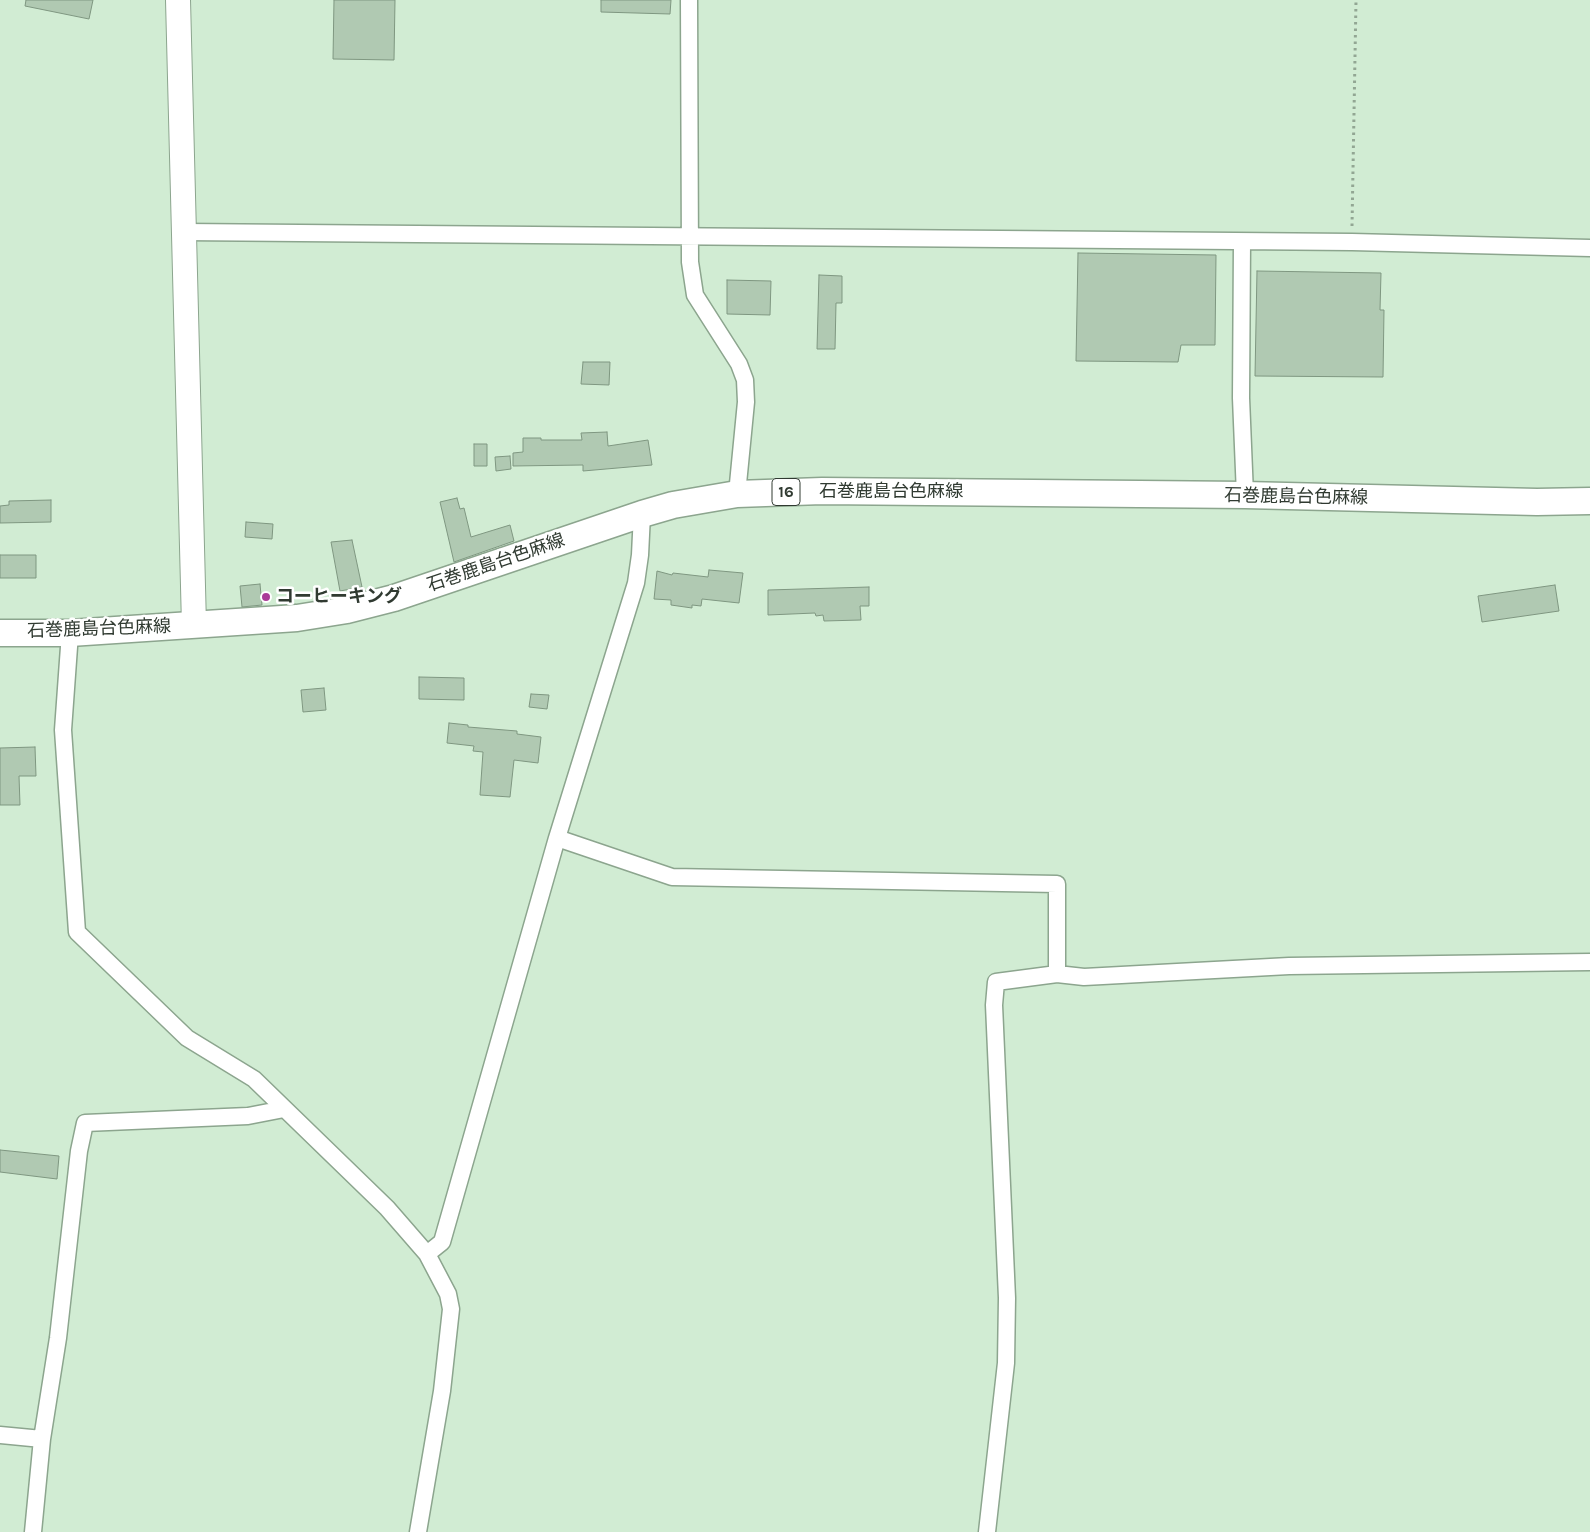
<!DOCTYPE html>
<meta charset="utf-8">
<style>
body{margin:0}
canvas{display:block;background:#d1ecd3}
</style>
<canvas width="1590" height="1532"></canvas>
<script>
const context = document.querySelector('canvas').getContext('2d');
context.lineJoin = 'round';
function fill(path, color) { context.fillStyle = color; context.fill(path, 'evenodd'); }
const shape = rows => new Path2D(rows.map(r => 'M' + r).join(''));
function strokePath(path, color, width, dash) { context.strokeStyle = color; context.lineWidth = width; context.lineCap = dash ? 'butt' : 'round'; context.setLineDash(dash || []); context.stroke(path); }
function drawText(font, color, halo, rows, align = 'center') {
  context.font = font + ' Karla,"Noto Sans JP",sans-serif'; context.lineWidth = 5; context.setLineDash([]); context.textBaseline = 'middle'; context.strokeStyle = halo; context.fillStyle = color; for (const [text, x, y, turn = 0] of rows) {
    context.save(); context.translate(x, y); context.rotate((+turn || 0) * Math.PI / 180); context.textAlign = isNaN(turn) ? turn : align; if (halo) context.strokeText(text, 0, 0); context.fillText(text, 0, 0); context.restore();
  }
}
const building = shape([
 [26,0,93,0,89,19,25,6,26,0],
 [334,0,395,0,394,60,333,59,334,0],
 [601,0,671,0,670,14,601,12,601,0],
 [1078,253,1216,255,1215,345,1181,345,1178,362,1076,361,1078,253],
 [1257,271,1381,273,1380,310,1384,310,1383,377,1255,376,1257,271],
 [819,275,842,276,842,303,836,303,835,349,817,349,819,275],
 [727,280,771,281,770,315,727,314,727,280],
 [583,362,610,362,609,385,581,384,583,362],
 [607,432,608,446,648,440,652,465,583,471,583,465,513,466,513,453,523,452,523,438,541,438,541,440,582,440,581,433,607,432],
 [474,444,487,444,487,466,474,466,474,444],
 [510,456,511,469,496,471,495,457,510,456],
 [457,498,460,509,464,508,471,537,510,525,514,541,454,562,440,502,457,498],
 [51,500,51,522,0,523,0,506,9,505,9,501,51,500],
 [246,522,273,524,272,539,245,537,246,522],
 [352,540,362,587,340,591,331,542,352,540],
 [0,555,36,555,36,578,0,578,0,555],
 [709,570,743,573,739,603,702,599,701,606,692,605,692,608,671,605,671,600,654,599,657,571,672,575,673,573,708,577,709,570],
 [260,584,262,605,242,607,240,586,260,584],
 [1555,585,1559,611,1482,622,1478,596,1555,585],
 [869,587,869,606,860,606,861,620,824,621,823,615,816,616,815,613,768,615,768,590,869,587],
 [419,677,464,678,464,700,419,699,419,677],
 [324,688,326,710,303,712,301,690,324,688],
 [531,694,549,695,547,709,529,707,531,694],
 [449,723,468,725,468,727,517,731,517,734,541,737,538,763,514,760,510,797,480,795,483,752,473,751,474,746,447,743,449,723],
 [35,747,36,776,19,776,20,805,0,805,0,748,35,747],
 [0,1150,59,1156,57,1179,0,1172,0,1150]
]);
const path = shape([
 [1352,226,1356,0]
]);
const street = shape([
 [689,0,690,262,695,295,739,364,745,380,746,402,737,494],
 [183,232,1352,242,1590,248],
 [1242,242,1241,398,1245,495],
 [70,633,63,730,77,932,187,1038,254,1079,387,1208,427,1254,448,1294,451,1309,442,1391,418,1532],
 [557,838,672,877,1057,884,1057,974],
 [427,1254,442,1242,557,838,636,583,640,555,642,514],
 [0,1435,42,1439],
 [33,1532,42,1439,58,1338,79,1151,85,1123,248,1116,284,1109],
 [987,1532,1006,1363,1007,1298,994,1005,996,982,1057,974,1084,977,1289,966,1590,962]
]);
const secondary = shape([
 [178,0,194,625]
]);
const primary = shape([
 [0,633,70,633,297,618,347,610,394,598,642,514,673,505,737,494,822,491,1245,495,1537,502,1590,501]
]);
const markers = [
 [266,597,5,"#aa3b98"]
];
const shields = [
 [786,492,28]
];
const shieldNames = [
 ["16",786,492]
];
const streetNames = [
 ["石巻鹿島台色麻線",891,492],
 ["石巻鹿島台色麻線",1296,497,1],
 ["石巻鹿島台色麻線",496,563,-19],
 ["石巻鹿島台色麻線",99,629,-2]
];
const poiNames = [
 ["コーヒーキング",276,597]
];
fill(building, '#b0c9b2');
strokePath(building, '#7f9781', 1);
strokePath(street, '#8ca58e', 19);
strokePath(secondary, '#8ca58e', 26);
strokePath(primary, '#8ca58e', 29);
strokePath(path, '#92a693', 3, [2.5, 4]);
strokePath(street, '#fff', 16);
strokePath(secondary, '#fff', 24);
strokePath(primary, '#fff', 26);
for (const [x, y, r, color] of markers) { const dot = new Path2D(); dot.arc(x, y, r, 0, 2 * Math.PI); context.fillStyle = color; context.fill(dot); strokePath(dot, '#fff', 2); }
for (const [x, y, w] of shields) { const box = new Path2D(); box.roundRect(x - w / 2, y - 13.5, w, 27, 4); context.fillStyle = '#fff'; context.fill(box); strokePath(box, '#303a31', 1); }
drawText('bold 16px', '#303a31', null, shieldNames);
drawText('18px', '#303a31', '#fff', streetNames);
drawText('bold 18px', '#303a31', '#fff', poiNames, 'left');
</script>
